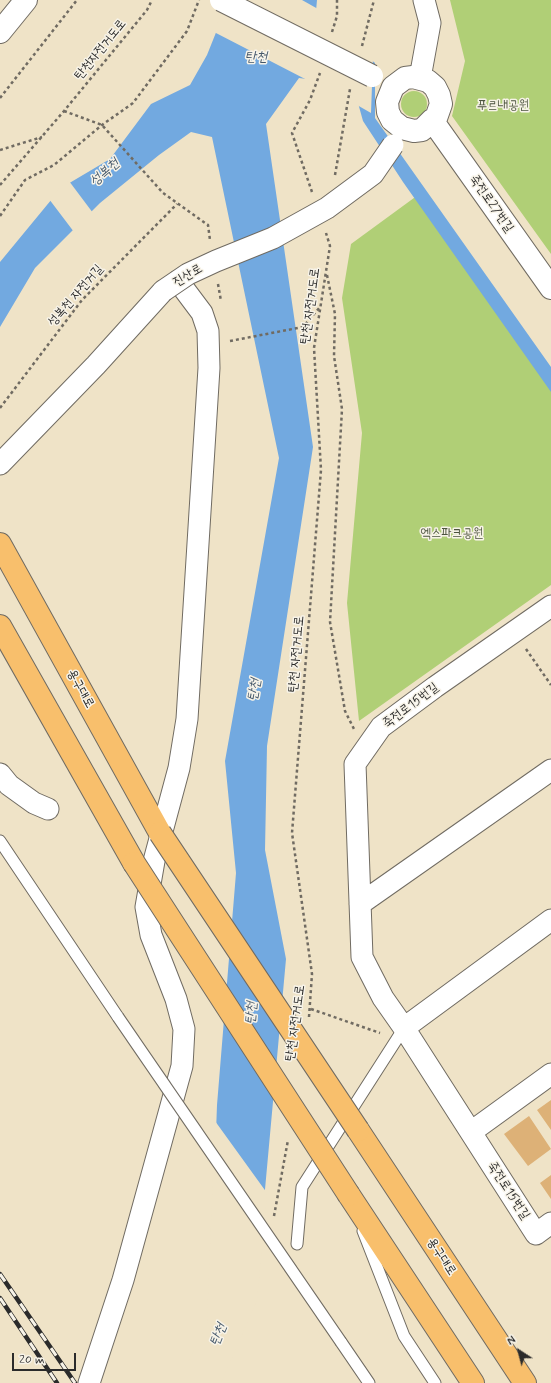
<!DOCTYPE html>
<meta charset="utf-8">
<style>
body{margin:0}
#map{position:relative;width:551px;height:1383px;overflow:hidden;background:#efe3c7;font-family:Mynerve,sans-serif}
canvas{display:block}
.north{position:absolute;left:499px;top:1331px;width:40px;height:40px;-webkit-text-stroke:3px #f7f3e8;paint-order:stroke;rotate:324deg;font-size:11px;font-weight:700;line-height:16px;text-align:center;color:#2b2b2b}
.north::after{content:'';display:block;margin:auto;width:14px;height:18px;background:#2b2b2b;clip-path:polygon(50% 0,100% 100%,50% 72%,0 100%)}
.scale{position:absolute;left:12px;top:1353px;width:64px;height:18px;box-sizing:border-box;border:2px solid #2b2b2b;border-top:0;padding-left:5px;font-size:12px;line-height:14px;white-space:nowrap;color:#2b2b2b;-webkit-text-stroke:3px #f7f3e8;paint-order:stroke}
</style>
<div id="map">
<canvas width="551" height="1383"></canvas>
<div class="north">N</div>
<div class="scale">20 m</div>
</div>
<script>
const context = document.querySelector('canvas').getContext('2d');
context.lineJoin = 'round';
function fill(path, color) { context.fillStyle = color; context.fill(path, 'evenodd'); }
const shape = rows => new Path2D(rows.map(r => 'M' + r).join(''));
function strokePath(path, color, width, dash) { context.strokeStyle = color; context.lineWidth = width; context.lineCap = dash ? 'butt' : 'round'; context.setLineDash(dash || []); context.stroke(path); }
function drawText(font, color, halo, rows, align = 'center') {
  context.font = font + ' Mynerve,"Poor Story",sans-serif'; context.lineWidth = 3; context.setLineDash([]); context.textBaseline = 'middle'; context.strokeStyle = halo; context.fillStyle = color; for (const [text, x, y, turn = 0] of rows) {
    context.save(); context.translate(x, y); context.rotate((+turn || 0) * Math.PI / 180); context.textAlign = isNaN(turn) ? turn : align; if (halo) context.strokeText(text, 0, 0); context.fillText(text, 0, 0); context.restore();
  }
}
const green = shape([
 [450,0,551,0,551,254,452,116,465,61],
 '401 104a13 13 0 1 1 26 0a13 13 0 1 1-26 0Z',
 [418,195,551,385,551,585,359,721,347,603,362,433,342,298,351,244]
]);
const water = shape([
 [229,0,317,0,315,22,336,31,375,63,375,118,551,367,551,392,403,182,363,121,353,85,299,78,266,124,313,447,267,746,265,850,286,959,255,1299,209,1325,217,1105,236,873,225,761,279,458,212,137,191,132,159,155,100,203,35,268,0,327,0,262,61,188,110,159,151,104,190,85,207,55]
]);
const pier = shape([
 [227,0,302,0,318,9,317,21,337,29,373,58,371,113,357,105,352,86,309,81,214,32],
 [69,181,93,213,74,232,49,199,60,187],
 [215,1121,267,1193,257,1300,221,1383,177,1383,207,1324]
]);
const building = shape([
 [551,1100,551,1130,537,1110],
 [529,1116,551,1149,528,1166,504,1134],
 [551,1175,551,1199,540,1183]
]);
const path = shape([
 [332,32,337,16,337,0],
 [0,98,77,0],
 [64,111,102,125,163,193,208,225,210,240],
 [0,150,42,137],
 [0,185,64,111,147,10,152,0],
 [312,192,292,133,310,100,320,73],
 [0,216,25,180,54,165,102,125,133,103,187,31,199,0],
 [327,275,335,314,334,356,342,409,330,622,345,711,354,729],
 [218,284,221,301],
 [230,341,303,327,320,307],
 [0,408,82,300,177,204],
 [526,649,551,685],
 [311,1009,380,1033],
 [309,1017,312,974,292,833,321,470,314,348,330,246,326,233],
 [274,1216,288,1140]
]);
const service = shape([
 [0,841,118,1017],
 [363,1231,404,1336,435,1383],
 [297,1244,302,1187,404,1028],
 [341,1342,369,1383]
]);
const minor = shape([
 [420,78,430,23,424,0],
 [0,464,96,365,163,291],
 [551,606,435,687,381,727,355,764,362,957,383,998,404,1028,536,1234,551,1223],
 [0,774,9,785,34,803,48,809],
 [360,904,551,770],
 [404,1028,551,920],
 [471,1132,551,1074],
 [89,1383,123,1280,182,1066,184,1029,176,999,151,935,146,907,154,861,179,768,187,719,209,368,208,331,202,313,178,281]
]);
const tertiary = shape([
 [0,32,26,0],
 [413,77,428,81,435,87,439,95,441,104,435,121,432,120,422,130,414,131,402,128,392,120,388,112,387,102,393,87,405,78,413,77],
 [432,120,551,288]
]);
const primary = shape([
 [0,544,160,833],
 [0,626,134,863],
 [358,1130,525,1383],
 [349,1195,473,1383]
]);
const rail = shape([
 [0,1274,75,1383],
 [0,1298,57,1383]
]);
const pathBridge = shape([
 [362,46,374,0],
 [335,175,350,89]
]);
const serviceBridge = shape([
 [118,1017,341,1342]
]);
const minorBridge = shape([
 [163,291,188,274,216,261,273,238,327,208,373,174,393,145]
]);
const tertiaryBridge = shape([
 [221,0,372,76]
]);
const primaryBridge = shape([
 [160,833,358,1130],
 [134,863,349,1195]
]);
const streetNames = [
 ["탄천자전거도로",101,50,-51],
 ["죽전로27번길",491,204,55],
 ["진산로",188,276,-30],
 ["성복천 자전거길",76,296,-49],
 ["탄천 자전거도로",311,306,-82],
 ["탄천 자전거도로",297,654,-85],
 ["용구대로",80,689,61],
 ["죽전로15번길",411,706,-37],
 ["탄천 자전거도로",296,1023,-82],
 ["죽전로15번길",508,1191,57],
 ["용구대로",441,1257,57]
];
const parkNames = [
 ["푸르내공원",503,106],
 ["엑스파크공원",452,534]
];
const waterNames = [
 ["탄천",256,58],
 ["성복천",105,173,-41],
 ["탄천",255,690,-80],
 ["탄천",252,1013,-85],
 ["탄천",219,1335,-68]
];
fill(green, '#b0cf76');
fill(water, '#72a9e0');
fill(pier, '#efe3c7');
fill(building, '#ddb177');
strokePath(service, '#706b62', 13);
strokePath(minor, '#706b62', 23);
strokePath(tertiary, '#706b62', 24);
strokePath(primary, '#706b62', 24);
strokePath(path, '#706b62', 2.5, [3, 3]);
strokePath(service, '#fff', 11);
strokePath(minor, '#fff', 21);
strokePath(tertiary, '#fff', 22);
strokePath(primary, '#f8bf6c', 22);
strokePath(rail, '#2b2b2b', 4.5);
strokePath(rail, '#f7f3e8', 3, [9]);
strokePath(serviceBridge, '#706b62', 13, []);
strokePath(minorBridge, '#706b62', 23, []);
strokePath(tertiaryBridge, '#706b62', 24, []);
strokePath(primaryBridge, '#706b62', 24, []);
strokePath(pathBridge, '#706b62', 2.5, [3, 3]);
strokePath(serviceBridge, '#fff', 11);
strokePath(minorBridge, '#fff', 21);
strokePath(tertiaryBridge, '#fff', 22);
strokePath(primaryBridge, '#f8bf6c', 22);
drawText('13px', '#2b2b2b', '#f7f3e8', streetNames);
drawText('13px', '#4c543e', '#f7f3e8', parkNames);
drawText('italic 14px', '#44576a', '#f7f3e8', waterNames);
</script>
